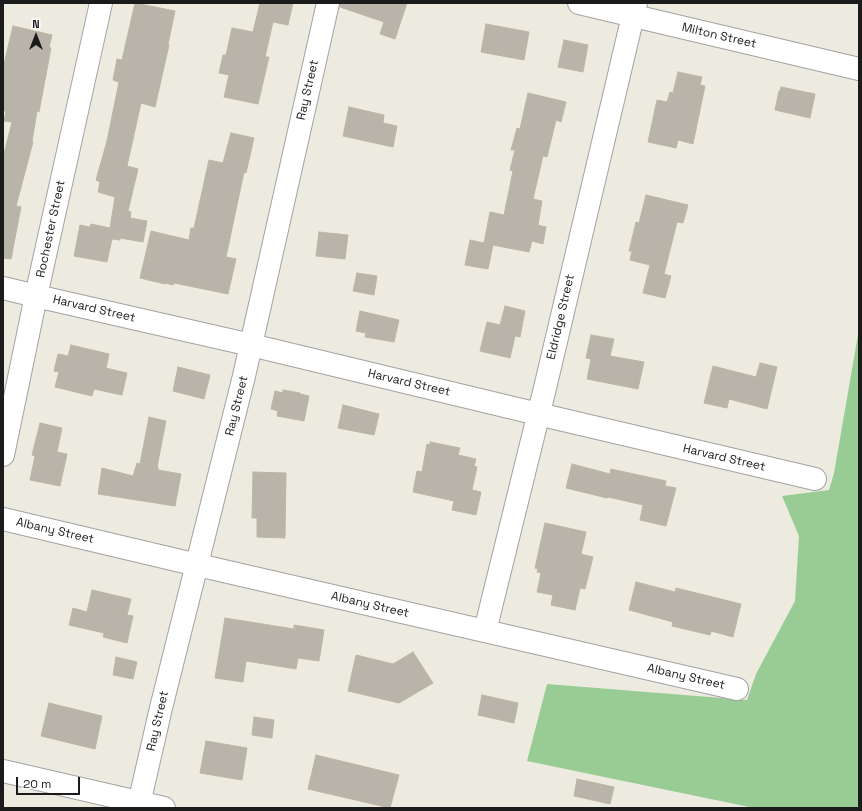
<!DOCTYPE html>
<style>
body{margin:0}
#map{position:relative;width:862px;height:811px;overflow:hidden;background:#edebe0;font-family:"Space Grotesk",sans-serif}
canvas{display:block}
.frame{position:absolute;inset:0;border:4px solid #1b1b1b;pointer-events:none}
.north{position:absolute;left:16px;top:16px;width:40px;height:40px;-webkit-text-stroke:3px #fff;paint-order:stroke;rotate:0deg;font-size:11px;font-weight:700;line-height:16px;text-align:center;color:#1b1b1b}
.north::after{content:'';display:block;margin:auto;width:14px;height:18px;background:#1b1b1b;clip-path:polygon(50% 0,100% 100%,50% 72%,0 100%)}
.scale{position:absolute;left:16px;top:777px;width:64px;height:18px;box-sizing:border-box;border:2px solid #1b1b1b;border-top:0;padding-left:5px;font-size:12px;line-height:14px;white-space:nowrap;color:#1b1b1b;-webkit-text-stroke:3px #fff;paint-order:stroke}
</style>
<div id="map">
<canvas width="862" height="811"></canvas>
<div class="frame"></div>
<div class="north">N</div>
<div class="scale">20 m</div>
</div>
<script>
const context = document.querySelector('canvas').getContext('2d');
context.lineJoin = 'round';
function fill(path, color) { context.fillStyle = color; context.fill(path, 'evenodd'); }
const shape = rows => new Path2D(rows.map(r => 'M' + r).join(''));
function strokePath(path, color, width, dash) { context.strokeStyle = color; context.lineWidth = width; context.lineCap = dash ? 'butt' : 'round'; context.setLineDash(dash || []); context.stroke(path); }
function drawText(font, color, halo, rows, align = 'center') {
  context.font = font + ' "Space Grotesk",sans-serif'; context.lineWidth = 3; context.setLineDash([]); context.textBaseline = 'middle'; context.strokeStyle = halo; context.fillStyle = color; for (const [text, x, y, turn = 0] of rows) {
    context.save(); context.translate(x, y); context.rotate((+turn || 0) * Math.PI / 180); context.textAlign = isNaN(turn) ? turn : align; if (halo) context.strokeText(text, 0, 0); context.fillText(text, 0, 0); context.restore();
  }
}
const forest = shape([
 [859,329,859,808,754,808,527,761,547,684,747,700,756,674,795,601,799,536,782,496,829,490,834,473]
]);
const building = shape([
 [135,3,175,11,168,44,169,45,155,107,141,103,127,166,138,169,128,211,131,212,130,218,147,221,143,242,120,238,120,240,112,239,107,262,74,256,80,225,90,227,91,224,110,228,115,197,98,192,100,182,96,180,107,141,119,82,113,80,117,59,122,60,135,3],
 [260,3,293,3,288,25,273,22,265,57,269,57,258,104,224,97,229,75,219,73,223,55,226,55,232,28,253,32,260,3],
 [340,3,407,3,395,39,380,34,384,22,340,7,340,3],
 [486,24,529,32,524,60,481,52,486,24],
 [13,26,52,35,49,47,51,48,39,112,37,111,32,142,33,142,16,206,21,207,11,259,3,258,3,158,12,122,4,121,6,111,3,111,3,68,13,26],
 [564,40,588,45,583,72,558,67,564,40],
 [678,72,702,77,700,85,705,86,693,144,678,140,676,148,648,142,657,100,667,102,670,92,673,93,678,72],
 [781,87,815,94,810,118,775,110,779,91,780,91,781,87],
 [528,93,566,102,561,122,556,120,547,157,543,156,533,199,542,201,538,225,546,227,543,244,532,241,529,252,493,245,488,269,465,265,470,240,484,243,490,212,504,215,513,171,510,170,515,150,511,150,517,128,520,129,528,93],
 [349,107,384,115,383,123,397,126,393,147,343,136,349,107],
 [231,133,254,138,246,173,244,172,226,257,236,259,228,294,174,283,173,285,165,283,165,284,140,278,151,231,189,240,191,228,194,228,209,160,223,163,231,133],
 [646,195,688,205,683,223,677,222,664,274,671,276,665,298,643,293,650,265,630,260,632,251,629,251,636,222,639,223,646,195],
 [319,232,348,235,345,259,316,256,319,232],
 [357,273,377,276,374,295,353,291,357,273],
 [505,306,525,311,520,337,515,336,510,358,480,351,487,322,500,325,505,306],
 [360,311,399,320,394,342,365,337,366,333,356,331,360,311],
 [591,335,614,339,610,356,644,362,638,389,587,379,591,359,586,358,591,335],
 [71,345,109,354,106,368,127,373,122,395,94,389,92,396,55,387,59,372,54,371,58,354,68,356,71,345],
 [760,363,777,367,767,409,729,399,727,408,704,403,713,366,756,377,760,363],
 [178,367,210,375,204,399,173,391,178,367],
 [283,390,300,393,300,394,309,396,304,421,277,416,278,411,271,409,275,391,283,393,283,390],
 [343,405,379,414,374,435,338,428,343,405],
 [149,417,166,421,157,467,158,467,158,470,181,474,175,506,98,494,102,468,133,476,137,463,140,464,149,417],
 [40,423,62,428,57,452,67,454,60,486,30,480,35,456,32,455,40,423],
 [430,442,460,448,458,455,476,459,474,466,477,467,472,490,481,492,476,515,452,510,454,501,413,492,417,471,422,472,427,444,430,445,430,442],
 [572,464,610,474,611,469,666,481,665,486,676,488,666,526,640,520,643,505,608,497,607,498,566,488,572,464],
 [253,472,286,473,285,538,257,537,257,518,252,518,253,472],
 [545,523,586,532,581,554,593,557,585,589,580,588,575,610,551,605,553,595,537,592,541,573,537,572,538,569,535,568,545,523],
 [636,582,675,592,676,588,741,604,733,637,711,631,710,635,693,631,672,626,673,622,629,610,636,582],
 [92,590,131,599,127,615,133,616,127,643,103,637,104,633,69,625,73,608,87,612,92,590],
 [225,618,294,629,294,625,324,630,319,661,298,658,296,669,246,661,243,682,215,678,225,618],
 [413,652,433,683,399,703,348,691,356,655,393,664,413,652],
 [116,657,137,662,133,679,113,675,116,657],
 [482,695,518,703,514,723,478,715,482,695],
 [49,703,102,716,95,749,41,736,49,703],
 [254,717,274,720,272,738,252,735,254,717],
 [206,741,247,748,242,780,200,773,206,741],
 [316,755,399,775,390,808,308,789,316,755],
 [577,779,614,787,610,804,574,796,577,779]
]);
const street = shape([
 [579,3,859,69],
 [3,288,36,296,251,345,538,414,815,479],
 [3,455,36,296,101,3],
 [3,519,189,563,737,689],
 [485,631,545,388,636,3],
 [3,771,164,808],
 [138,808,161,708,244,376,328,3]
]);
const streetNames = [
 ["Milton Street",719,36,13],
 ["Ray Street",308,90,-77],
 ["Rochester Street",51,229,-78],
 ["Harvard Street",94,309,13],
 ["Eldridge Street",561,317,-77],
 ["Harvard Street",409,383,13],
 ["Ray Street",237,406,-76],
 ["Harvard Street",724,458,13],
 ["Albany Street",55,531,13],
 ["Albany Street",370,605,13],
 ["Albany Street",686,677,13],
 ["Ray Street",158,721,-77]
];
fill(forest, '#99cc95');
fill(building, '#b9b4aa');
strokePath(building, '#beb4a3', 1);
strokePath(street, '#a2a2a2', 24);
strokePath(street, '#fff', 22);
drawText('12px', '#1b1b1b', '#fff', streetNames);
</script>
